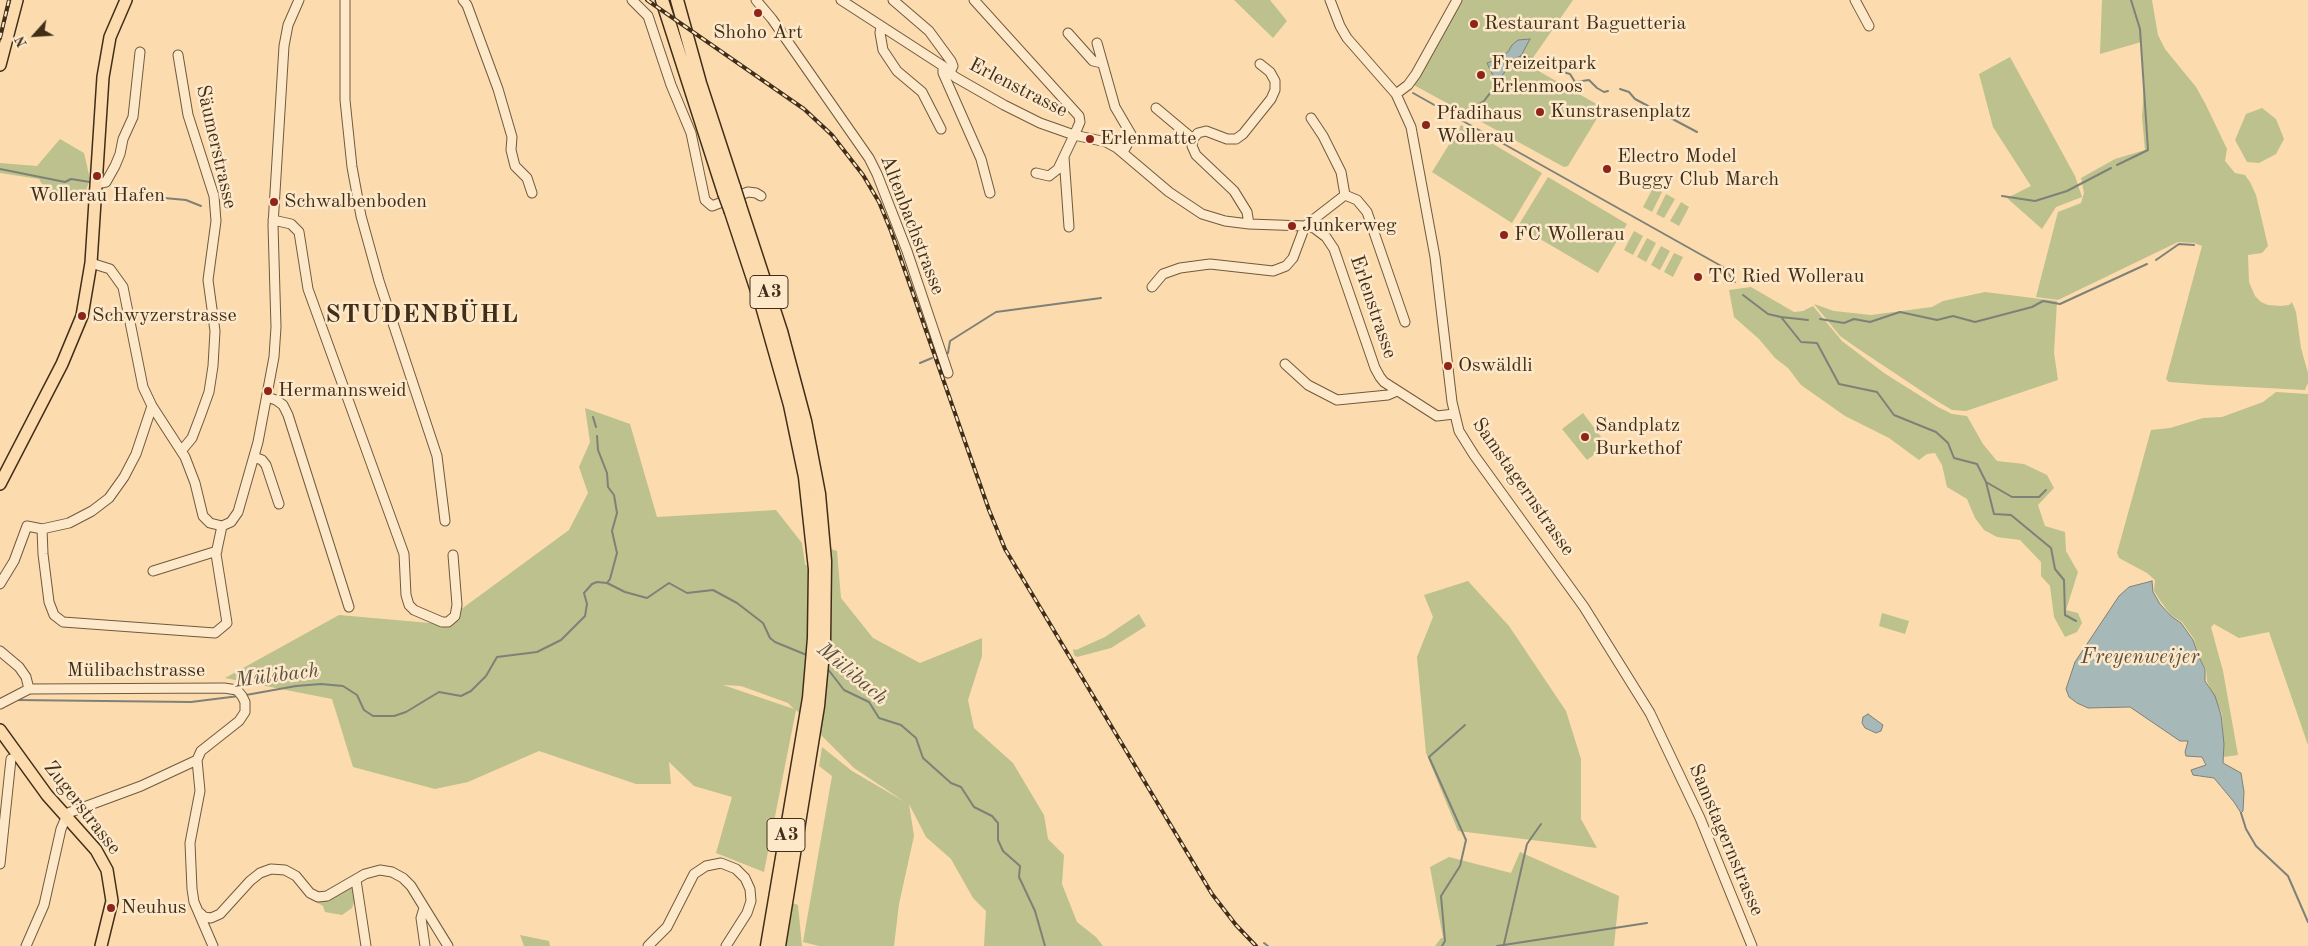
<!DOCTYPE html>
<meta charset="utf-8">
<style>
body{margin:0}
#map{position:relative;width:2308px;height:946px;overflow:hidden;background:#fcdcae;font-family:"Old Standard TT",serif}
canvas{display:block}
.north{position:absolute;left:10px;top:10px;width:50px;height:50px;-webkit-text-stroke:4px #fde8ca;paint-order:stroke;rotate:244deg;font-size:14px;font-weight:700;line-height:20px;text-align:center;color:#412e19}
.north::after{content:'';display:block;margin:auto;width:18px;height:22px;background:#412e19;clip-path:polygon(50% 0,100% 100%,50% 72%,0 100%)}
</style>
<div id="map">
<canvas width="2308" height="946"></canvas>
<div class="north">N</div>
</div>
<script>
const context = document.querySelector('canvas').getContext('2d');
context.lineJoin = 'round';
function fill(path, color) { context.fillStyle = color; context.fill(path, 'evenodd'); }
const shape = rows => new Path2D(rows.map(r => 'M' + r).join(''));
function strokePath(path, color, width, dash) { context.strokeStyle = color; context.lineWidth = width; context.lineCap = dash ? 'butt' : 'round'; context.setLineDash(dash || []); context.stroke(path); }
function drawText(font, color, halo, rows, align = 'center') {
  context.font = font + ' "Old Standard TT",serif'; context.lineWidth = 5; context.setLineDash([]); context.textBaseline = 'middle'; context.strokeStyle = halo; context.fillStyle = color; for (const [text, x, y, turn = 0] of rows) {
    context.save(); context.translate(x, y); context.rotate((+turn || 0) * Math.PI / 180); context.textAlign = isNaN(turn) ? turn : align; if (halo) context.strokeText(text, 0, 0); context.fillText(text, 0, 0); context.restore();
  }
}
const green = shape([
 [1234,0,1270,0,1287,21,1273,38],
 [1458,0,1573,0,1528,65,1600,106,1596,120,1568,166,1564,167,1412,84],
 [2102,0,2152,0,2158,35,2165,49,2196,87,2206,105,2227,149,2225,161,2235,173,2245,175,2250,182,2256,195,2268,246,2262,253,2248,255,2249,282,2255,296,2261,302,2268,305,2281,306,2289,305,2292,302,2296,312,2301,348,2308,373,2308,383,2305,390,2209,385,2169,382,2166,379,2202,246,2194,243,2178,242,2058,300,2036,297,2058,212,2081,203,2084,193,2081,178,2115,159,2145,150,2142,117,2144,87,2141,42,2100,54],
 [2010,57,2075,176,2082,197,2056,207,2042,229,2007,198,2031,186,1993,127,1979,74],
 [2262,108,2276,119,2284,139,2276,154,2259,163,2247,162,2235,140,2246,114],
 [1461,125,1542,173,1512,223,1432,172],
 [60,139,84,153,90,179,83,199,49,196,39,179,0,173,0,163,37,166],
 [1548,177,1627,224,1598,273,1518,226],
 [1653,188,1662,192,1652,212,1643,207],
 [1666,194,1675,199,1664,218,1656,214],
 [1681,202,1689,207,1679,226,1670,221],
 [1634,231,1643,236,1633,255,1624,250],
 [1647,238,1656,243,1646,262,1637,257],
 [1661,246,1670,251,1660,270,1651,265],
 [1674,253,1683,257,1673,277,1664,272],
 [1751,287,1794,312,1803,311,1813,306,1842,341,1884,373,1938,407,1952,414,1967,416,1983,444,1997,461,2024,464,2047,475,2054,488,2038,505,2045,526,2065,532,2066,551,2078,572,2066,610,2078,613,2082,623,2077,632,2065,637,2054,617,2050,586,2041,576,2041,562,2020,540,1997,537,1984,530,1975,518,1967,499,1947,487,1942,465,1935,453,1927,454,1919,460,1889,438,1845,416,1801,385,1788,368,1775,358,1759,339,1734,317,1729,290],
 [1985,292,2057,301,2054,353,2058,380,1966,411,1952,410,1932,398,1857,348,1840,336,1814,304,1834,311,1871,315,1932,307,1943,301],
 [2276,392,2308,394,2308,745,2269,632,2239,638,2214,624,2211,627,2223,671,2238,755,2224,757,2222,714,2207,681,2206,669,2198,655,2194,639,2182,622,2171,615,2161,602,2154,591,2155,580,2147,573,2119,558,2117,553,2151,430,2170,428,2203,418,2222,417,2263,402],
 [585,408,630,424,657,517,776,510,802,543,805,564,830,586,831,549,837,551,841,598,873,638,920,663,982,638,982,656,968,700,974,728,1013,763,1044,815,1048,839,1064,855,1062,884,1077,922,1096,937,1103,946,984,946,986,911,973,898,951,859,926,837,909,804,914,836,899,904,894,946,819,946,803,942,832,776,819,766,822,747,852,771,905,802,854,768,796,710,764,872,716,853,732,797,694,786,669,762,671,784,636,784,539,751,468,782,435,789,353,767,332,699,225,678,339,615,441,624,569,530,588,493,579,467,590,442],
 [723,685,741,686,788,703,794,709],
 [1583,413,1607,445,1587,460,1562,429],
 [1468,581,1509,626,1566,711,1581,759,1581,819,1597,848,1458,831,1426,753,1417,657,1433,617,1424,595],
 [1882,613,1909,621,1905,634,1879,626],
 [1139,614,1146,626,1111,648,1077,657,1074,655,1073,649,1076,650,1105,637],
 [1520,852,1619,896,1614,946,1435,946,1441,938,1443,938,1430,867,1449,857,1511,873],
 [354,881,358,891,352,908,342,915,325,912,323,906,316,902,318,897],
 [792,903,798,905,802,946,786,946],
 [520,935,549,941,550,946,524,946]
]);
const water = shape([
 [1530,39,1521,56,1513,59,1497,84,1487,63,1496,60,1508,52,1512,45,1518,40,1530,39],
 [2152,581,2153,592,2160,604,2171,616,2181,623,2193,640,2198,655,2205,669,2205,681,2215,696,2221,715,2224,744,2223,763,2241,773,2244,792,2243,811,2241,813,2234,802,2214,778,2193,775,2191,770,2206,765,2202,757,2186,756,2185,752,2188,741,2180,741,2130,707,2088,708,2077,703,2069,697,2066,689,2075,662,2119,596,2129,587,2152,581],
 [1868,714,1883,725,1881,731,1876,733,1865,728,1862,723,1863,717,1868,714]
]);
const stream = shape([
 [1521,56,1539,60,1552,61,1556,70,1570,74,1575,82,1589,80,1597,88,1604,92,1608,91],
 [1620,89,1629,92,1635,99,1697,132],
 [1413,93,1723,267,1735,282],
 [1469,110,1484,101,1497,84],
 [2117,165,2148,150,2140,29,2131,0],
 [0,169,65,182,71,179,90,182],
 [2002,196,2035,201,2067,191,2111,168],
 [153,197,186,200,201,206],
 [2156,260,2179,244,2194,245],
 [1743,295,1768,314,1781,317,1801,342,1817,343,1839,384,1877,392,1894,415,1936,432,1948,443,1954,458,1977,464,1986,482,1994,514,2011,515,2051,548,2055,569,2064,580,2065,615,2076,621],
 [1781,317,1808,320],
 [1820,319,1844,323,1854,319,1870,322,1900,312,1937,320,1953,316,1975,322,2032,307,2043,301,2060,304,2147,264],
 [945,354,948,353,950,341,996,312,1101,298],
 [920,363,932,358],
 [593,417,596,427],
 [597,436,598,450,607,473,608,487,614,495,617,513,612,531,617,553,610,579,607,583],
 [1986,482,2012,497,2039,497,2046,490],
 [827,668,844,690,869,702,879,718,901,725,916,738,923,758,951,783,961,787,974,807,992,816,998,823,998,840,1003,851,1020,866,1019,877,1035,911,1045,946],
 [246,695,296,686,321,684,343,686,357,695,364,710,373,716,394,716,406,712,439,692,461,696,471,691,486,676,497,657,537,652,561,640,585,616,587,604,584,593,592,584,597,582,607,583,625,592,647,598,669,583,687,593,713,590,737,603,763,623,770,638,775,642,809,656],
 [17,700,191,702,239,696],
 [2241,813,2246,829,2256,846,2288,876,2308,922],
 [1264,943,1268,946],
 [1504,944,1527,844,1541,824],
 [1442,946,1445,941,1441,896,1460,866,1466,840,1429,757,1465,725],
 [1497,946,1647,923]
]);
const minor = shape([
 [345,0,345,100,352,167,361,216,379,281,437,456,445,521],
 [463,0,467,5,498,89,512,137,511,150,515,166,527,178,532,193],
 [632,0,648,16,671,85,691,133,705,200,712,206,748,192,756,193,761,196],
 [756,0,772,19,869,158,877,174,907,251,948,373],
 [841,0,943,66,955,77,1004,105,1040,123,1074,135,1106,142,1117,148,1169,192,1202,214,1225,221,1249,224,1305,226,1314,228,1326,237,1334,249,1375,368,1380,377,1384,382,1437,416,1454,414],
 [893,0,929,31,951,61,953,66,950,72],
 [974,0,1079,116,1080,122,1077,129,1058,169,1049,176,1036,173],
 [1330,0,1340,26,1347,38,1396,94,1411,127,1435,257,1452,402,1459,431,1474,455,1584,607,1650,713,1700,818,1752,946],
 [1855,0,1869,26],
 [881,26,880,33,883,50,897,71,922,92,941,129],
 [1068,33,1093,61,1102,63],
 [1097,43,1115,107,1132,136,1123,152],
 [178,55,188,115,214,196,216,221,208,280,215,331,213,366,209,392,200,417,192,438,182,450],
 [943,66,943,73,981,159,990,193],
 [1396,94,1408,85,1416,74,1457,0],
 [1156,108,1193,139],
 [1311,118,1323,136,1341,172,1345,195],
 [1064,157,1069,227],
 [96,184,106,182,115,166,120,154,123,139,133,117,140,52],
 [273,220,291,224,299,232,308,289,404,554,406,595,409,605,414,610,442,622,448,622,455,616,457,605,453,555],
 [1249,224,1247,212,1234,191,1196,155,1192,146,1193,139,1198,133,1206,131,1227,139,1236,139,1243,134,1271,99,1275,90,1275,81,1270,72,1260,64],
 [91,263,110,269,123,287,143,387,152,406,185,457,195,483,203,516,210,523,222,526],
 [1152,287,1163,274,1180,268,1210,264,1273,271,1286,266,1293,258,1305,226,1345,195,1357,200,1367,212,1405,322],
 [1285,364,1308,385,1337,400,1388,395,1397,391],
 [267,397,276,400,283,405,288,415,349,607],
 [254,457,262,460,266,465,279,504],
 [222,526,231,522,238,512,258,442,274,357,276,327,273,225,284,46,288,25,299,0],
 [42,529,43,554,49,602,54,615,63,622,215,633,227,623,216,554,222,526],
 [153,571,217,551],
 [0,584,14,561,27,526,42,529,69,523,92,511,109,498,124,477,136,454,152,406],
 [0,651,19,667,26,677,29,689],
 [0,704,29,689,224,688,237,690,242,696,245,702,245,712,239,721,201,751,197,760,200,791,190,843,192,889,194,902,213,946],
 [0,864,11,759],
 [356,880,366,946],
 [424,908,421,918,425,946],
 [200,913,204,917,211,918,220,914,250,881,260,873,271,869,285,870,296,876,310,893,318,897,327,896,365,874,380,870,392,872,403,878,411,886,448,946],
 [26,946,44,905,61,829,68,813,141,786,197,760],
 [648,946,667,927,694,874,706,866,721,863,736,869,745,878,750,889,751,901,747,913,726,946]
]);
const major = shape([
 [0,65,17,0],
 [0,484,62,364,82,316,91,263,103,77,110,37,126,0],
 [0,730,47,795,96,850,107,870,112,901,101,946]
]);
const highway = shape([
 [662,0,724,193],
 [677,0,700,83,734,187],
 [740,206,781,331,805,421,819,494,825,561,824,642,818,706,779,946],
 [731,212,762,306,790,405,805,477,815,569,814,638,809,698,767,946]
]);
const rail = shape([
 [647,0,804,109,832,135,863,175,879,202,891,231,989,510,1005,549,1212,894,1236,925,1256,946],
 [0,38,9,0]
]);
const highwayBridge = shape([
 [734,187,740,206],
 [724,193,731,212]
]);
const markers = [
 [758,13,5,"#8f2418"],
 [1474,24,5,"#8f2418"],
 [1481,75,5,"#8f2418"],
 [1540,112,5,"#8f2418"],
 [1426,125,5,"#8f2418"],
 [1090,139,5,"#8f2418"],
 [1607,169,5,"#8f2418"],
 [97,176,5,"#8f2418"],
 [274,202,5,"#8f2418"],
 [1292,226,5,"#8f2418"],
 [1504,235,5,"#8f2418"],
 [1698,277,5,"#8f2418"],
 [82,316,5,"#8f2418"],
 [1448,366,5,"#8f2418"],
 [268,391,5,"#8f2418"],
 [1585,437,5,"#8f2418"],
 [111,908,5,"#8f2418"]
];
const shields = [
 [769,292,38],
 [786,835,38]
];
const shieldNames = [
 ["A3",769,292],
 ["A3",786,835]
];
const poiNames = [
 ["Restaurant Baguetteria",1484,24],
 ["Shoho Art",758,33,"center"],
 ["Freizeitpark",1491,64],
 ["Erlenmoos",1491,87],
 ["Kunstrasenplatz",1550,112],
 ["Pfadihaus",1436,114],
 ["Wollerau",1436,137],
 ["Erlenmatte",1100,139],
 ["Electro Model",1617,157],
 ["Buggy Club March",1617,180],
 ["Wollerau Hafen",97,196,"center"],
 ["Schwalbenboden",284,202],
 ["Junkerweg",1302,226],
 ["FC Wollerau",1514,235],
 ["TC Ried Wollerau",1708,277],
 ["Schwyzerstrasse",92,316],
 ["Oswäldli",1458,366],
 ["Hermannsweid",278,391],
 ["Sandplatz",1595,426],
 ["Burkethof",1595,449],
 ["Neuhus",121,908]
];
const streetNames = [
 ["Erlenstrasse",1018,88,27],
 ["Säumerstrasse",216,147,77],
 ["Altenbachstrasse",912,225,69],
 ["Erlenstrasse",1373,307,71],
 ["Samstagernstrasse",1523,487,55],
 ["Mülibachstrasse",136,671],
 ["Zugerstrasse",82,808,52],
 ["Samstagernstrasse",1726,840,67]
];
const waterNames = [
 ["Freyenweijer",2140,657],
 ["Mülibach",852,674,40],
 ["Mülibach",277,676,-7]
];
const districtNames = [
 ["STUDENBÜHL",422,315]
];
fill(green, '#bcc18d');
fill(water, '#a6b8b7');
strokePath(water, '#7e8178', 1);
strokePath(stream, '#7e8178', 2);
strokePath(minor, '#705a3e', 11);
strokePath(major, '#412e19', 14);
strokePath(highway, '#412e19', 15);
strokePath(minor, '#fde8ca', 9);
strokePath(major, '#fcdcae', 11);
strokePath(highway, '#fcdcae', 12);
strokePath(rail, '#412e19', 4);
strokePath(rail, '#fde8ca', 2, [5.5]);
strokePath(highwayBridge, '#412e19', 15, []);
strokePath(highwayBridge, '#fcdcae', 12);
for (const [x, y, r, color] of markers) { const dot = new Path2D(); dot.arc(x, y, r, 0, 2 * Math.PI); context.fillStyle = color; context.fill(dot); strokePath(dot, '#fde8ca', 2); }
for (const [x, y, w] of shields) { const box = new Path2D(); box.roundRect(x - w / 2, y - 16.5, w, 33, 4); context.fillStyle = '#fde8ca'; context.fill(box); strokePath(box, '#412e19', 1); }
drawText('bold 19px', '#412e19', null, shieldNames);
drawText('20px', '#412e19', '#fde8ca', poiNames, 'left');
drawText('20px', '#412e19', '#fde8ca', streetNames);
drawText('italic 21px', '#5a5040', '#fde8ca', waterNames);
context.letterSpacing = '1px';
drawText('bold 25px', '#412e19', '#fde8ca', districtNames);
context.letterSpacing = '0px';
</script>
